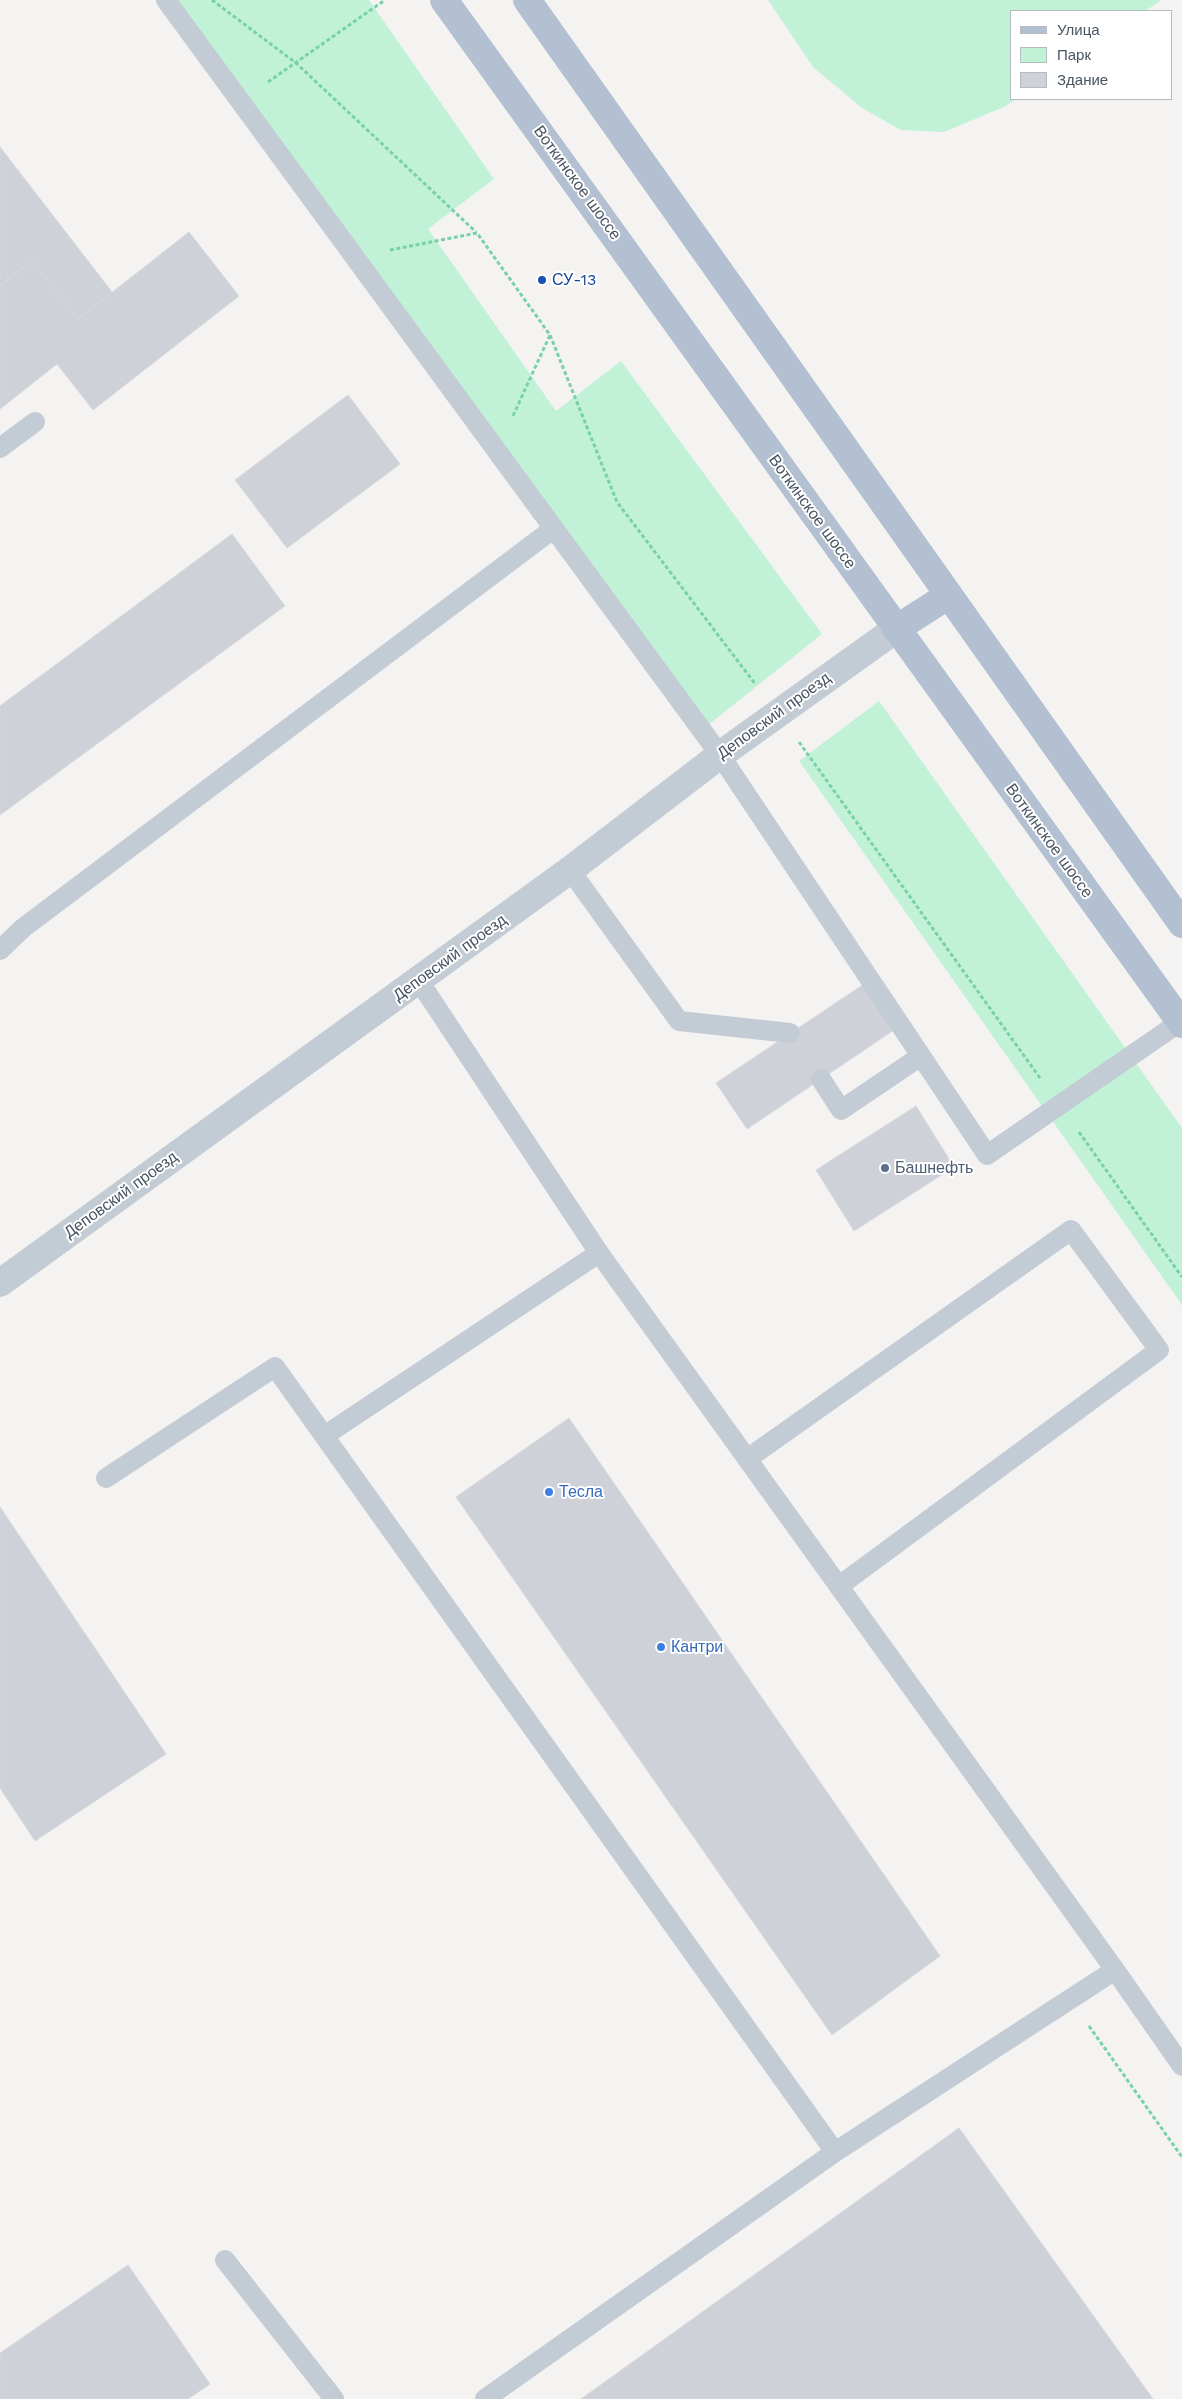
<!DOCTYPE html>
<meta charset="utf-8">
<style>
body{margin:0}
#map{position:relative;width:1182px;height:2399px;overflow:hidden;background:#f5f3f2;font-family:"Work Sans",sans-serif}
canvas{display:block}
.legend{position:absolute;left:1010px;top:10px;width:162px;height:90px;box-sizing:border-box;background:#fff;border:1px solid #b6bbc0;margin:0;padding:6px 9px;list-style:none;font-size:15px;color:#495461}
.legend li{display:flex;align-items:center;gap:10px;height:25px}
.legend b{width:25px;border:1px solid #b6bbc0}
</style>
<div id="map">
<canvas width="1182" height="2399"></canvas>
<ul class="legend">
<li><b style="height:6px;background:#b2c0d1"></b>Улица</li>
<li><b style="height:14px;background:#c1f2d7"></b>Парк</li>
<li><b style="height:14px;background:#ced1d8"></b>Здание</li>
</ul>
</div>
<script>
const context = document.querySelector('canvas').getContext('2d');
context.lineJoin = 'round';
function fill(path, color) { context.fillStyle = color; context.fill(path, 'evenodd'); }
const shape = rows => new Path2D(rows.map(r => 'M' + r).join(''));
function strokePath(path, color, width, dash) { context.strokeStyle = color; context.lineWidth = width; context.lineCap = dash ? 'butt' : 'round'; context.setLineDash(dash || []); context.stroke(path); }
function drawText(font, color, halo, rows, align = 'center') {
  context.font = font + ' "Work Sans",sans-serif'; context.lineWidth = 4; context.setLineDash([]); context.textBaseline = 'middle'; context.strokeStyle = halo; context.fillStyle = color; for (const [text, x, y, turn = 0] of rows) {
    context.save(); context.translate(x, y); context.rotate((+turn || 0) * Math.PI / 180); context.textAlign = isNaN(turn) ? turn : align; if (halo) context.strokeText(text, 0, 0); context.fillText(text, 0, 0); context.restore();
  }
}
const green = shape([
 [169,0,369,0,494,179,428,229,556,411,621,361,822,634,707,726],
 [768,0,1162,0,1145,11,1011,11,1011,99,1016,99,1004,107,944,132,901,130,862,108,813,67],
 [879,701,1182,1128,1182,1305,799,761]
]);
const building = shape([
 [0,147,112,292,78,319,32,261,0,286,0,147],
 [189,232,239,296,93,410,57,364,0,409,0,286,32,261,78,319,189,232],
 [348,395,400,464,287,548,235,480,348,395],
 [232,534,285,606,0,815,0,706,232,534],
 [864,984,894,1030,747,1129,716,1083,864,984],
 [916,1106,954,1167,854,1231,816,1170,916,1106],
 [569,1418,940,1956,832,2035,456,1497,569,1418],
 [0,1507,166,1754,35,1841,0,1788,0,1507],
 [959,2128,1153,2399,581,2399,959,2128],
 [128,2265,210,2384,188,2399,0,2399,0,2353,128,2265]
]);
const path = shape([
 [212,0,296,63,476,232],
 [268,82,385,0],
 [390,250,477,233,550,335,512,418],
 [550,335,617,502,756,685],
 [799,742,1040,1078],
 [1079,1132,1182,1277],
 [1089,2026,1182,2157]
]);
const service = shape([
 [166,0,720,755,921,1056,841,1110,821,1079],
 [0,448,35,422],
 [570,870,679,1021,790,1033],
 [0,950,23,928,553,529],
 [419,981,599,1253,1115,1970,835,2152,485,2399],
 [921,1056,987,1155,1180,1022],
 [324,1436,599,1253],
 [747,1459,1071,1230,1159,1350,839,1586],
 [106,1478,275,1367,835,2152],
 [1115,1970,1182,2066],
 [225,2260,334,2399]
]);
const minor = shape([
 [0,1283,570,870,720,755,896,629]
]);
const primary = shape([
 [444,0,1182,1024],
 [527,0,1182,924],
 [896,629,949,595]
]);
const markers = [
 [542,280,5,"#1a4fb4"],
 [885,1168,5,"#5c6f8a"],
 [549,1492,5,"#3f7fe0"],
 [661,1647,5,"#3f7fe0"]
];
const streetNames = [
 ["Воткинское шоссе",577,183,54],
 ["Воткинское шоссе",812,512,54],
 ["Деповский проезд",774,716,-36],
 ["Воткинское шоссе",1049,841,54],
 ["Деповский проезд",450,958,-36],
 ["Деповский проезд",121,1195,-36]
];
const transitNames = [
 ["СУ-13",552,280]
];
const serviceNames = [
 ["Башнефть",895,1168]
];
const shopNames = [
 ["Тесла",559,1492],
 ["Кантри",671,1647]
];
fill(green, '#c1f2d7');
fill(building, '#ced1d8');
strokePath(building, '#d6d8de', 1);
strokePath(path, '#78d1ab', 3, [4, 2.5]);
strokePath(service, '#c3ccd4', 20);
strokePath(minor, '#c3ccd4', 28);
strokePath(primary, '#b2c0d1', 28);
for (const [x, y, r, color] of markers) { const dot = new Path2D(); dot.arc(x, y, r, 0, 2 * Math.PI); context.fillStyle = color; context.fill(dot); strokePath(dot, '#fff', 2); }
drawText('16px', '#495461', '#fff', streetNames);
drawText('16px', '#164399', '#fff', transitNames, 'left');
drawText('16px', '#4e5e75', '#fff', serviceNames, 'left');
drawText('16px', '#366cbe', '#fff', shopNames, 'left');
</script>
